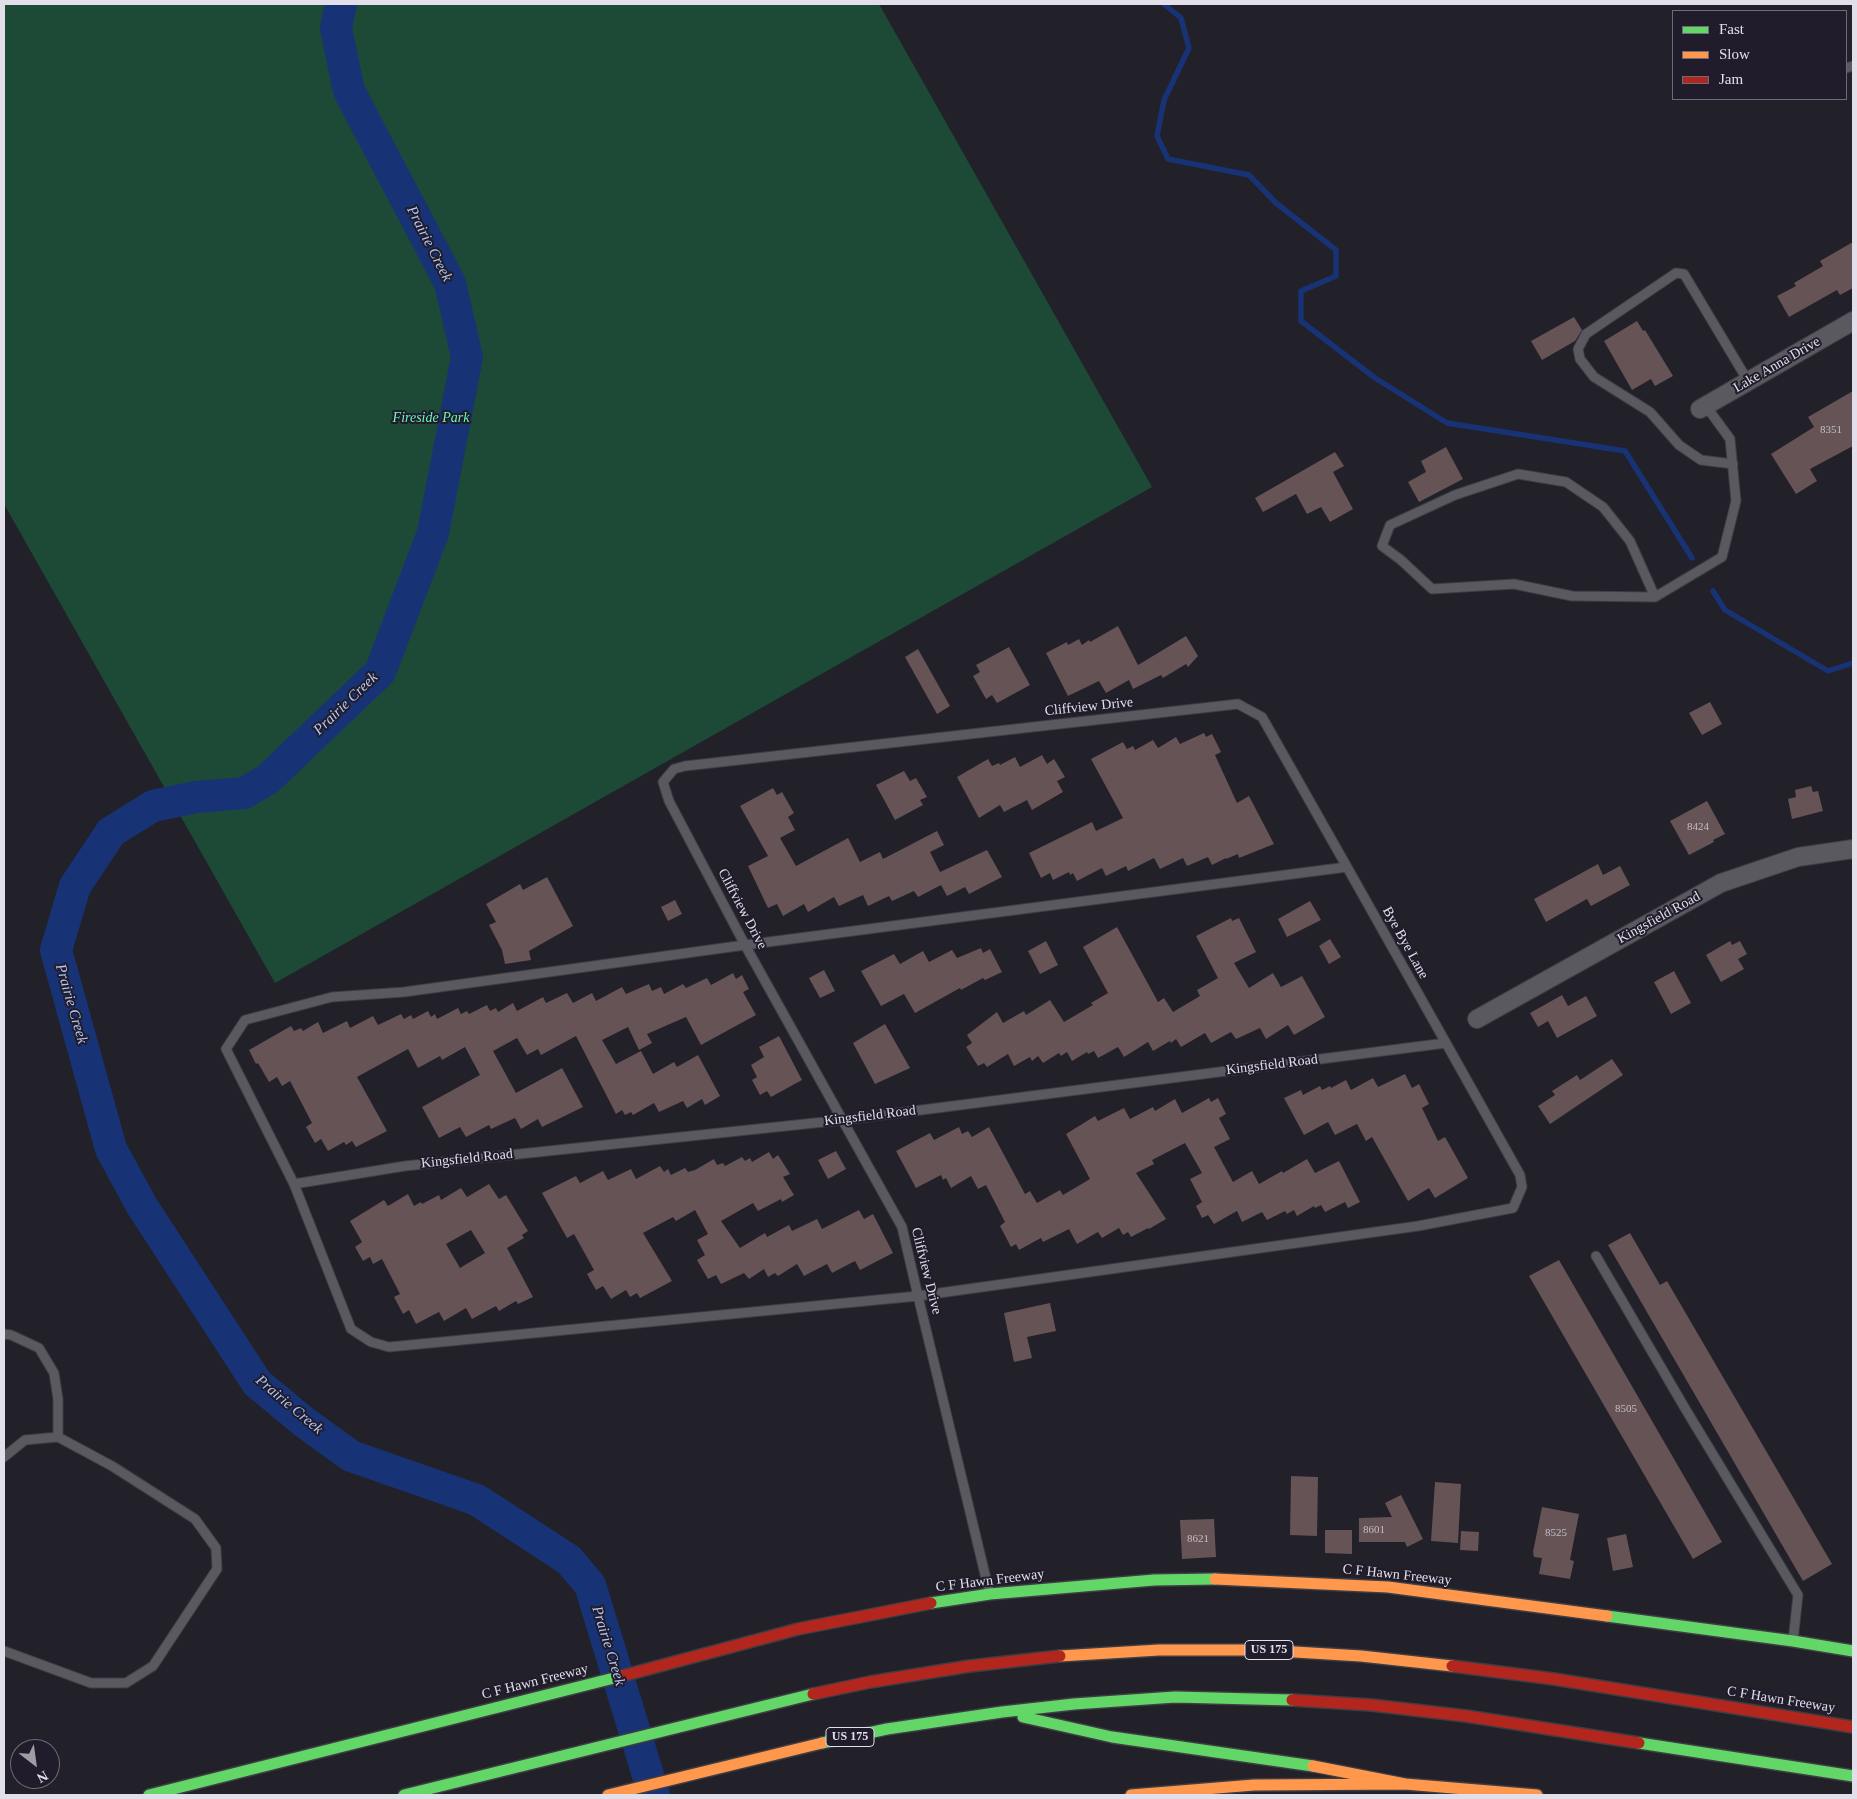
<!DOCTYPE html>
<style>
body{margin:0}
#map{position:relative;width:1857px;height:1799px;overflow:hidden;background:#222028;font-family:Georgia,serif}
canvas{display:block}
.frame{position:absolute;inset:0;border:5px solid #e2dfea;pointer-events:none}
.legend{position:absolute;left:1672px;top:10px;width:175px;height:90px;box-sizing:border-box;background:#211c2b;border:1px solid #6e6a77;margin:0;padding:6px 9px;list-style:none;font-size:15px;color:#e2dfea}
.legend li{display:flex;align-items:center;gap:10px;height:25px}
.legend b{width:25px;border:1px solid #6e6a77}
.north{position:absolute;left:10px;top:1739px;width:50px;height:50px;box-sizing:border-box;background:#211c2b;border:1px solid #6e6a77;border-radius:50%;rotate:150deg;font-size:14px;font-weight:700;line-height:20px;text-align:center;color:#e2dfea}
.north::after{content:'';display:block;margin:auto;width:18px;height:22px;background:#9f9ca6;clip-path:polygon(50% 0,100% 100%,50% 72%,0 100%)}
</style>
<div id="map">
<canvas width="1857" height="1799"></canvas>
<div class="frame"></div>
<ul class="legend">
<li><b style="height:6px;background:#63d668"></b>Fast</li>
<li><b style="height:6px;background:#ff974d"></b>Slow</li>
<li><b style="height:6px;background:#b3261e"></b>Jam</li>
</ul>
<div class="north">N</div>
</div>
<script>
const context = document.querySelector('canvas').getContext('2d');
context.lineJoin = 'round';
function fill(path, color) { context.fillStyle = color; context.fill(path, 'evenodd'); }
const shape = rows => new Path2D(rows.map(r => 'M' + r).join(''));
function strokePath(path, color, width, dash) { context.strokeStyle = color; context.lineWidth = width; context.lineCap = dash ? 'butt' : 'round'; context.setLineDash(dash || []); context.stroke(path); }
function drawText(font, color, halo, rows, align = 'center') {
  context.font = font + ' Georgia,serif'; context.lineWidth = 4; context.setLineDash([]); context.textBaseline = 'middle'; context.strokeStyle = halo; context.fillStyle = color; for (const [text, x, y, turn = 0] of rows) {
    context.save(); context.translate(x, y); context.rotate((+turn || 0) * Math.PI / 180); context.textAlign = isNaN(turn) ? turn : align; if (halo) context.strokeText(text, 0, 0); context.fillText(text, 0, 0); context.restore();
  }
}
const green = shape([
 [4,4,879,4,1152,487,275,983,4,504]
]);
const stream = shape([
 [1164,4,1181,18,1189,48,1164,100,1157,136,1168,159,1249,175,1276,203,1336,250,1336,276,1301,291,1301,321,1375,378,1447,423,1625,451,1692,558],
 [1713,591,1725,610,1828,671,1853,663]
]);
const river = shape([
 [341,4,336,28,349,91,450,283,467,357,433,533,380,672,268,779,244,793,196,797,153,806,111,832,75,886,56,950,111,1149,142,1206,257,1383,304,1422,351,1456,477,1500,569,1560,590,1585,654,1795]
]);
const building = shape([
 [1853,242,1853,288,1840,295,1837,290,1789,317,1777,296,1796,286,1794,283,1823,266,1820,261],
 [1574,317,1582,330,1575,341,1542,360,1531,341],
 [1637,321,1643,331,1645,330,1673,376,1655,386,1651,379,1632,390,1604,341],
 [1853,391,1853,446,1810,469,1817,481,1796,494,1771,454,1814,427,1808,417],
 [1446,447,1463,479,1419,502,1408,482,1426,472,1421,461],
 [1335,452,1344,466,1333,472,1353,509,1330,522,1321,507,1307,514,1296,494,1263,512,1255,498],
 [1118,626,1138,665,1186,636,1198,656,1188,667,1186,664,1163,678,1161,675,1133,689,1129,680,1106,693,1099,681,1068,696,1046,653,1067,642,1068,645,1079,639,1082,645,1089,640,1090,642],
 [1009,647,1030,685,997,703,992,695,986,699,973,676,980,672,976,665],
 [918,649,950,706,937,714,905,657],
 [1710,702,1722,724,1702,735,1689,713],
 [1204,733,1206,737,1212,734,1221,752,1215,755,1237,803,1249,796,1274,844,1239,858,1238,854,1226,859,1226,858,1212,865,1208,857,1187,866,1183,858,1160,869,1154,858,1128,871,1126,866,1106,876,1102,868,1077,881,1073,873,1070,875,1069,872,1053,880,1050,873,1041,878,1029,853,1092,822,1096,831,1123,818,1091,759,1123,742,1127,749,1133,746,1135,750,1153,740,1158,748,1176,737,1180,744],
 [1042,755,1047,764,1054,759,1065,777,1057,781,1063,792,1032,810,1027,800,1004,812,1000,805,979,818,957,777,988,759,992,766,999,763,1000,765,1015,757,1020,767],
 [904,771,910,781,916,778,927,797,920,800,923,805,895,820,876,785],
 [1811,786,1813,792,1818,791,1823,811,1792,819,1788,799,1796,797,1795,790],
 [773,788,777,795,782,792,794,813,788,817,795,830,780,838,796,866,848,838,860,862,880,852,883,859,937,831,944,845,930,852,940,872,987,850,1002,877,969,894,965,887,947,896,941,885,918,897,914,891,892,901,889,896,868,906,863,895,839,906,834,897,808,912,804,904,783,916,777,904,768,908,748,866,768,856,740,806],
 [1707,801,1725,834,1713,840,1714,842,1689,855,1670,821],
 [1598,864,1603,875,1620,866,1630,885,1591,906,1587,899,1546,922,1534,899],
 [547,877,573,926,529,951,531,960,505,964,502,950,489,925,496,922,486,904,520,884,523,890],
 [675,900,682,914,668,921,661,907],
 [1310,901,1321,920,1287,937,1278,919],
 [1231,918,1232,921,1239,918,1256,952,1234,963,1249,988,1273,973,1281,987,1302,976,1325,1017,1294,1035,1288,1025,1266,1039,1260,1028,1236,1039,1231,1032,1211,1043,1205,1033,1181,1047,1176,1039,1171,1043,1170,1041,1153,1051,1148,1042,1124,1057,1118,1047,1098,1058,1094,1051,1088,1054,1087,1052,1072,1061,1067,1052,1061,1056,1059,1053,1043,1063,1038,1056,1032,1061,1030,1057,1014,1066,1008,1054,987,1067,984,1063,978,1066,966,1047,972,1043,967,1035,997,1012,1003,1023,1024,1011,1026,1015,1050,1000,1064,1022,1093,1005,1091,1003,1108,993,1083,947,1117,927,1158,1002,1164,998,1173,1012,1200,996,1197,990,1218,978,1196,936],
 [1330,939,1341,957,1329,964,1319,946],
 [1046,941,1058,965,1040,974,1028,951],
 [1730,941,1732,945,1740,941,1747,954,1738,959,1744,969,1721,982,1706,955],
 [981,948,983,953,990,949,1002,972,985,980,983,978,961,990,960,988,915,1013,904,994,881,1006,861,971,894,954,900,964,923,951,929,962,952,950,957,958],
 [824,970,835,991,820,998,809,978],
 [1674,971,1691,1003,1671,1014,1654,982],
 [733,973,736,979,742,975,749,989,743,992,756,1015,701,1045,686,1017,647,1034,652,1043,639,1050,628,1027,602,1040,616,1064,641,1051,653,1074,674,1062,677,1067,698,1055,720,1096,705,1105,702,1099,687,1108,683,1101,659,1112,654,1103,633,1115,631,1112,625,1115,622,1110,616,1114,576,1036,541,1055,538,1049,527,1055,517,1038,493,1051,516,1093,562,1068,583,1107,542,1127,538,1119,521,1129,515,1118,491,1129,489,1125,466,1137,460,1127,439,1138,422,1107,480,1075,465,1047,442,1060,440,1056,418,1068,408,1049,357,1077,387,1131,356,1147,352,1141,346,1145,344,1142,328,1151,321,1139,315,1143,306,1127,312,1123,290,1081,282,1086,277,1077,269,1082,258,1063,256,1064,249,1050,291,1026,294,1031,301,1028,303,1031,318,1022,323,1033,347,1021,350,1028,373,1016,378,1025,401,1014,404,1019,411,1015,413,1019,428,1011,431,1017,435,1014,437,1019,458,1008,461,1014,467,1011,469,1014,487,1005,490,1011,496,1008,498,1012,513,1003,517,1011,543,997,546,1003,567,993,573,1003,592,993,596,1001,622,987,626,994,649,984,652,991,661,987,664,994,683,984,686,988,707,978,711,985],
 [1562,995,1568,1006,1586,996,1597,1016,1557,1038,1548,1021,1538,1027,1530,1013],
 [885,1024,910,1068,875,1084,853,1043],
 [779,1036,802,1080,771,1097,767,1091,760,1095,752,1080,757,1077,751,1065,764,1057,759,1047],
 [1612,1059,1623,1075,1550,1124,1538,1106,1555,1095,1552,1091,1577,1075,1580,1080],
 [1405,1074,1412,1088,1419,1084,1429,1104,1422,1108,1438,1141,1445,1137,1468,1178,1435,1198,1429,1188,1408,1201,1372,1137,1366,1141,1357,1124,1335,1135,1328,1122,1304,1135,1284,1098,1301,1090,1303,1095,1320,1086,1322,1090,1330,1086,1331,1088,1346,1080,1351,1090,1373,1078,1378,1087],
 [1209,1098,1211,1102,1218,1098,1226,1114,1219,1118,1230,1139,1214,1147,1233,1182,1252,1171,1259,1184,1282,1171,1283,1173,1307,1159,1315,1173,1339,1161,1360,1202,1348,1208,1345,1202,1325,1212,1321,1205,1315,1208,1314,1206,1297,1216,1294,1210,1287,1214,1285,1211,1267,1220,1262,1212,1242,1222,1237,1211,1214,1224,1208,1215,1202,1218,1196,1206,1202,1202,1190,1179,1202,1173,1185,1143,1152,1160,1154,1164,1136,1173,1166,1219,1149,1229,1148,1228,1131,1237,1128,1232,1123,1235,1119,1228,1102,1238,1098,1232,1077,1244,1069,1229,1043,1242,1041,1238,1019,1250,1016,1244,1011,1247,1000,1226,1005,1222,986,1185,978,1189,971,1176,951,1188,946,1178,943,1180,941,1175,916,1188,896,1151,930,1133,934,1140,959,1127,962,1134,968,1131,972,1137,989,1127,1025,1194,1030,1191,1037,1203,1060,1190,1063,1195,1090,1179,1066,1134,1095,1116,1098,1121,1124,1108,1130,1119,1153,1107,1155,1111,1175,1099,1182,1113],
 [836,1151,846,1169,828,1179,818,1160],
 [769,1152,773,1159,778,1155,790,1174,783,1177,794,1195,782,1202,781,1199,758,1211,753,1203,721,1221,740,1248,765,1233,767,1237,789,1225,792,1231,817,1219,822,1229,859,1210,864,1219,873,1214,893,1253,860,1270,855,1261,832,1273,827,1264,804,1276,797,1264,778,1276,775,1273,768,1277,764,1269,749,1279,744,1273,721,1284,716,1275,708,1279,697,1260,705,1255,697,1240,708,1234,695,1210,676,1221,673,1217,643,1233,672,1281,640,1298,637,1293,630,1297,626,1290,611,1299,603,1286,596,1290,587,1274,594,1270,574,1234,567,1238,542,1193,576,1176,580,1183,603,1171,608,1180,631,1169,636,1179,660,1166,664,1172,668,1169,671,1175,685,1168,688,1172,695,1170,714,1159,717,1165,723,1163,725,1166,742,1157,745,1161,750,1158,752,1162],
 [489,1184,499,1199,506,1195,528,1231,522,1235,524,1238,507,1248,533,1297,518,1304,516,1301,499,1311,496,1306,472,1319,466,1308,444,1321,439,1312,416,1324,409,1310,403,1314,394,1297,400,1294,382,1259,373,1264,370,1257,363,1261,355,1247,362,1242,350,1221,384,1200,388,1206,408,1194,414,1206,421,1202,422,1204,439,1195,441,1200,461,1188,467,1197],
 [471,1230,485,1253,460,1268,446,1244],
 [1630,1233,1660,1285,1667,1281,1832,1564,1803,1581,1608,1245],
 [1559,1260,1722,1542,1693,1559,1529,1276],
 [1050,1303,1056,1331,1027,1337,1032,1358,1014,1362,1004,1313],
 [1291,1476,1318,1477,1317,1536,1290,1535],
 [1435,1482,1461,1484,1458,1543,1431,1541],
 [1401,1495,1423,1539,1407,1547,1405,1542,1359,1542,1359,1518,1392,1517,1385,1503],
 [1542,1507,1579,1514,1570,1560,1574,1561,1570,1579,1539,1574,1542,1558,1534,1557,1533,1552],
 [1214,1519,1216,1557,1182,1559,1180,1520],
 [1325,1530,1352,1530,1352,1554,1325,1553],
 [1461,1531,1479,1532,1478,1551,1460,1550],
 [1626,1534,1633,1567,1613,1571,1607,1538]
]);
const lane = shape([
 [1846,68,1853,66],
 [1733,464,1701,460,1679,445,1650,412,1594,377,1580,359,1578,349,1586,334,1676,273,1684,274,1748,381],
 [1655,597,1572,596,1514,584,1432,589,1401,560,1382,546,1390,525,1455,495,1518,474,1566,482,1603,507,1630,541,1655,597,1722,557,1736,501,1730,439,1706,406],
 [294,1184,405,1166,843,1120,1446,1043],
 [1596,1256,1686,1410,1798,1595,1793,1641],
 [4,1334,11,1335,39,1348,54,1373,58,1399,58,1437],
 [4,1457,25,1440,58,1437,112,1466,195,1519,216,1548,217,1569,153,1666,126,1683,91,1683,4,1651],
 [989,1591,918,1296,902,1227,745,945,669,801,663,782,674,769,685,766,1238,704,1262,717,1347,867,1446,1043,1520,1175,1522,1187,1513,1208,1418,1226,918,1296,389,1347,371,1342,351,1329,294,1184,226,1049,245,1020,332,997,404,992,745,945,1347,867]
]);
const street = shape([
 [1700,409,1853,321],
 [1477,1019,1721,883,1798,857,1853,849]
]);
const fast = shape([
 [931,1603,990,1594,1154,1580,1215,1579],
 [1607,1616,1793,1641,1853,1651],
 [1023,1717,1112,1737,1313,1766],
 [822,1743,887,1729,1002,1712,1074,1704,1175,1697,1292,1700],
 [1639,1743,1853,1776],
 [149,1795,622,1676],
 [404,1795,813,1694]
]);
const slow = shape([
 [1215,1579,1388,1587,1607,1616],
 [1060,1656,1159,1650,1262,1650,1361,1656,1452,1666],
 [1313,1766,1405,1784],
 [608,1795,822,1743],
 [1131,1795,1254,1785,1405,1784,1537,1795]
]);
const jam = shape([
 [1452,1666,1554,1679,1853,1727],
 [622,1676,798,1629,931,1603],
 [813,1694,870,1682,970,1666,1060,1656],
 [1292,1700,1371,1705,1466,1716,1639,1743]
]);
const numberNames = [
 ["8351",1831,430],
 ["8424",1698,827],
 ["8505",1626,1409],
 ["8601",1374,1530],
 ["8525",1556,1533],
 ["8621",1198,1539]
];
const shields = [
 [1269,1650,48],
 [850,1737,48]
];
const shieldNames = [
 ["US 175",1269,1650],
 ["US 175",850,1737]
];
const streetNames = [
 ["Lake Anna Drive",1777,365,-30],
 ["Cliffview Drive",1089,707,-6],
 ["Cliffview Drive",742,909,62],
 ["Kingsfield Road",1659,918,-29],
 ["Bye Bye Lane",1405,943,61],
 ["Kingsfield Road",1272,1065,-7],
 ["Kingsfield Road",870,1116,-7],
 ["Kingsfield Road",467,1159,-6],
 ["Cliffview Drive",926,1271,76],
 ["C F Hawn Freeway",1397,1575,6],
 ["C F Hawn Freeway",990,1581,-7],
 ["C F Hawn Freeway",535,1682,-14],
 ["C F Hawn Freeway",1781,1700,9]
];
const parkNames = [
 ["Fireside Park",431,418]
];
const waterNames = [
 ["Prairie Creek",429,244,63],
 ["Prairie Creek",346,704,-44],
 ["Prairie Creek",71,1004,74],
 ["Prairie Creek",289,1405,40],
 ["Prairie Creek",608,1646,73]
];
fill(green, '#1c4a37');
strokePath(stream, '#183375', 5.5);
strokePath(river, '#183375', 32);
fill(building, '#665355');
strokePath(lane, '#3f3d44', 11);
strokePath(street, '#3f3d44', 20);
strokePath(fast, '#3f3d44', 14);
strokePath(slow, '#3f3d44', 14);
strokePath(jam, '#3f3d44', 14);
strokePath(lane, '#5b5960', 9);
strokePath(street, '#5b5960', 18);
strokePath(fast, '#63d668', 11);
strokePath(slow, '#ff974d', 11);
strokePath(jam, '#b3261e', 11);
drawText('11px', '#c3bcc5', null, numberNames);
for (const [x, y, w] of shields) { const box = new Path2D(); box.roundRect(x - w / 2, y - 9.5, w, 19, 4); context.fillStyle = '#211c2b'; context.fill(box); strokePath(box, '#e2dfea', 1); }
drawText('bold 12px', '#e2dfea', null, shieldNames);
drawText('14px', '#e2dfea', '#211c2b', streetNames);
drawText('italic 14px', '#67fab9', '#211c2b', parkNames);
drawText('italic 15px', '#b3c8f2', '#211c2b', waterNames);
</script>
